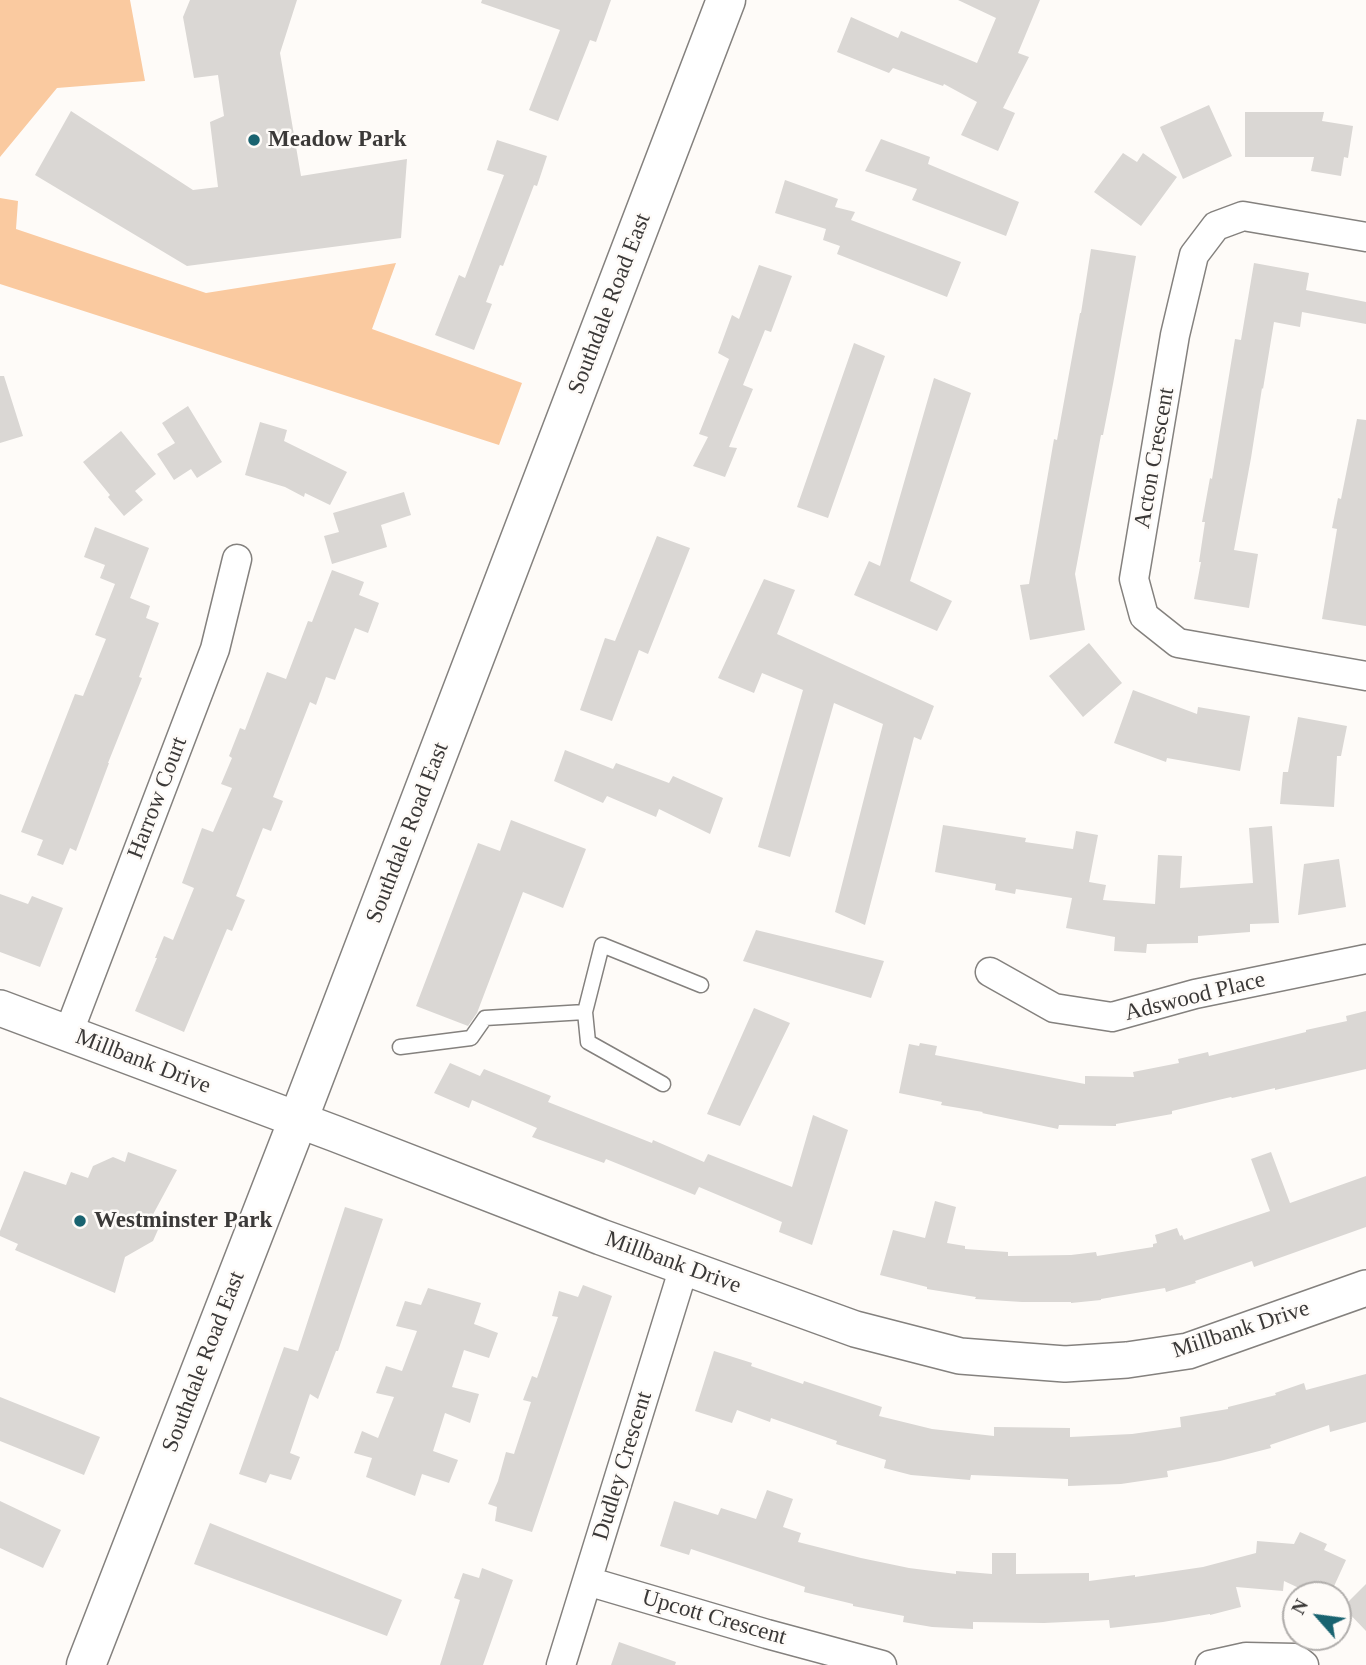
<!DOCTYPE html>
<style>
body{margin:0}
#map{position:relative;width:1366px;height:1665px;overflow:hidden;background:#fefbf8;font-family:"Times New Roman",serif}
canvas{display:block}
.north{position:absolute;left:1282px;top:1581px;width:70px;height:70px;box-sizing:border-box;background:#fefbf8;border:2px solid #b0adab;border-radius:50%;rotate:298deg;font-size:19px;font-weight:700;line-height:28px;text-align:center;color:#3b3938}
.north::after{content:'';display:block;margin:auto;width:24px;height:32px;background:#196370;clip-path:polygon(50% 0,100% 100%,50% 72%,0 100%)}
</style>
<div id="map">
<canvas width="1366" height="1665"></canvas>
<div class="north">N</div>
</div>
<script>
const context = document.querySelector('canvas').getContext('2d');
context.lineJoin = 'round';
function fill(path, color) { context.fillStyle = color; context.fill(path, 'evenodd'); }
const shape = rows => new Path2D(rows.map(r => 'M' + r).join(''));
function strokePath(path, color, width, dash) { context.strokeStyle = color; context.lineWidth = width; context.lineCap = dash ? 'butt' : 'round'; context.setLineDash(dash || []); context.stroke(path); }
function drawText(font, color, halo, rows, align = 'center') {
  context.font = font + ' "Times New Roman",serif'; context.lineWidth = 5; context.setLineDash([]); context.textBaseline = 'middle'; context.strokeStyle = halo; context.fillStyle = color; for (const [text, x, y, turn = 0] of rows) {
    context.save(); context.translate(x, y); context.rotate((+turn || 0) * Math.PI / 180); context.textAlign = isNaN(turn) ? turn : align; if (halo) context.strokeText(text, 0, 0); context.fillText(text, 0, 0); context.restore();
  }
}
const green = shape([
 [0,0,130,0,145,81,57,88,0,157],
 [0,198,18,201,16,229,206,293,396,263,372,329,522,383,499,445,0,284]
]);
const building = shape([
 [190,0,297,0,280,53,301,176,407,159,401,238,187,266,35,175,71,111,193,190,218,187,210,122,224,116,218,75,194,78,183,17],
 [482,0,611,0,596,42,590,40,558,121,529,110,560,30,481,3],
 [958,0,1040,0,1018,53,1029,57,1003,108,1015,113,998,151,961,135,977,102,944,84,943,86,893,68,889,73,837,52,851,17,898,38,901,31,977,63,996,18],
 [1209,105,1232,156,1183,179,1160,127],
 [1245,112,1324,112,1322,121,1353,126,1348,158,1344,157,1341,176,1311,171,1314,157,1245,157],
 [881,139,930,157,928,164,1019,202,1006,236,912,200,917,189,865,171],
 [497,140,547,156,537,186,534,185,503,266,500,265,486,302,492,304,474,350,435,335,459,275,465,278,504,175,487,170],
 [1123,153,1137,162,1143,153,1177,177,1141,226,1094,192],
 [785,180,838,199,835,207,855,212,851,220,961,262,947,297,837,254,840,246,823,240,826,229,775,213],
 [1091,249,1136,256,1113,384,1103,435,1101,435,1075,574,1085,630,1030,640,1020,585,1029,584,1054,439,1057,440,1080,313,1081,313],
 [1254,263,1309,273,1306,290,1366,302,1366,324,1302,312,1300,327,1274,322,1263,389,1262,388,1251,458,1234,550,1258,554,1249,608,1194,599,1201,562,1199,562,1205,522,1202,522,1210,478,1212,479,1235,339,1241,340],
 [759,265,792,276,771,332,765,330,743,385,753,389,729,447,737,448,725,477,693,466,708,437,699,434,729,359,718,353,732,315,739,319],
 [854,343,885,356,828,518,797,507],
 [0,376,4,376,23,436,0,443],
 [934,378,971,393,910,581,952,601,937,631,854,595,869,561,880,566],
 [188,406,222,462,197,478,191,469,174,480,157,454,175,443,162,423],
 [1357,419,1366,420,1366,626,1322,619,1337,529,1332,528,1338,498,1341,499],
 [260,422,287,430,284,441,347,472,330,505,305,493,304,497,285,487,245,475],
 [121,431,156,474,135,491,143,500,124,516,108,497,110,495,83,462],
 [404,492,411,515,381,525,387,547,332,564,324,536,339,532,333,513],
 [95,527,149,548,130,598,150,606,146,618,159,623,139,677,142,678,108,763,109,763,76,851,70,848,63,865,37,855,43,840,21,832,75,694,83,696,106,639,95,635,115,584,100,578,105,565,84,557],
 [657,536,690,548,648,654,639,650,612,721,580,710,605,638,615,641],
 [332,570,364,582,359,595,379,603,368,633,355,628,335,680,326,677,316,705,310,702,273,797,283,801,271,831,263,828,236,896,245,900,232,931,227,929,184,1032,135,1011,157,958,155,958,164,936,173,940,194,888,182,883,202,828,213,832,232,788,221,784,232,758,229,756,240,728,245,730,267,672,286,679,308,621,312,622],
 [764,579,795,590,777,634,934,706,921,740,914,737,865,925,835,912,883,724,834,703,790,857,758,847,803,690,762,673,754,693,718,678],
 [1089,643,1122,683,1083,717,1049,676],
 [1133,690,1197,714,1198,707,1250,716,1240,771,1167,758,1166,762,1114,743],
 [1298,717,1347,726,1341,756,1337,756,1334,807,1280,804,1283,772,1288,772],
 [565,750,613,769,616,763,669,783,673,776,723,798,710,834,659,809,656,817,607,796,603,803,554,781],
 [511,820,586,849,563,908,523,892,477,1013,468,1026,416,1006,478,843,500,851],
 [943,825,1026,838,1025,842,1073,849,1076,831,1098,835,1089,882,1106,885,1103,900,1155,904,1158,855,1182,856,1180,888,1253,883,1249,828,1272,826,1279,923,1250,924,1250,932,1198,936,1198,943,1147,944,1146,953,1114,951,1115,937,1066,928,1072,898,1016,889,1015,894,995,890,996,884,935,872],
 [1339,859,1346,907,1298,915,1304,864],
 [0,894,28,904,32,896,63,908,40,967,0,952],
 [756,930,884,961,871,998,743,961],
 [754,1008,790,1023,740,1126,707,1114],
 [1366,1011,1366,1069,1275,1090,1275,1088,1232,1098,1231,1097,1172,1111,1172,1114,1116,1124,1116,1126,1059,1125,1058,1129,982,1113,983,1112,941,1105,942,1102,899,1093,909,1044,919,1046,920,1043,937,1046,935,1055,1085,1084,1085,1076,1134,1077,1133,1072,1179,1063,1178,1059,1208,1052,1209,1056,1306,1032,1306,1030,1347,1021,1346,1016],
 [450,1063,480,1076,484,1069,551,1096,548,1102,652,1143,653,1140,704,1162,708,1154,792,1187,813,1115,848,1130,812,1245,779,1232,782,1222,699,1187,695,1195,606,1159,604,1163,532,1137,537,1128,472,1100,469,1108,434,1093],
 [128,1152,177,1170,150,1220,161,1223,153,1241,125,1257,115,1293,15,1250,18,1244,0,1236,0,1231,24,1171,66,1185,71,1172,88,1178,93,1166,113,1157,125,1162],
 [1271,1152,1290,1203,1366,1176,1366,1227,1254,1267,1252,1261,1195,1281,1196,1283,1166,1292,1165,1288,1101,1299,1101,1300,1071,1303,1071,1302,1022,1302,975,1299,976,1297,927,1289,927,1287,880,1275,893,1230,925,1238,935,1201,956,1207,947,1243,965,1246,965,1249,1008,1252,1008,1256,1071,1255,1096,1252,1097,1256,1153,1247,1153,1244,1157,1243,1155,1235,1177,1228,1180,1236,1182,1235,1184,1240,1270,1211,1251,1159],
 [345,1207,383,1219,338,1351,336,1351,318,1399,310,1394,290,1453,300,1457,291,1480,270,1474,266,1483,239,1474,284,1347,298,1351],
 [583,1285,612,1296,532,1532,495,1521,497,1507,488,1504,498,1481,506,1452,514,1454,531,1402,523,1400,532,1376,537,1378,558,1317,552,1316,559,1291,578,1297],
 [428,1288,481,1303,474,1324,498,1333,489,1358,464,1350,452,1387,479,1394,470,1423,445,1413,433,1451,458,1460,449,1483,422,1474,415,1496,366,1477,372,1458,354,1453,362,1431,378,1438,394,1397,376,1393,386,1366,402,1371,417,1331,396,1326,405,1301,421,1305],
 [714,1351,752,1363,751,1366,803,1384,804,1381,882,1407,879,1416,932,1429,994,1436,994,1427,1070,1428,1070,1437,1132,1434,1181,1427,1180,1417,1228,1409,1228,1407,1276,1395,1275,1393,1304,1383,1306,1390,1366,1374,1366,1422,1330,1432,1329,1425,1270,1445,1271,1448,1220,1461,1167,1471,1168,1477,1121,1484,1068,1486,1068,1479,971,1475,970,1480,911,1475,884,1468,886,1460,836,1444,837,1441,771,1418,770,1422,737,1410,732,1423,695,1411],
 [0,1397,100,1437,84,1475,0,1441],
 [767,1490,793,1499,783,1527,801,1533,798,1542,861,1558,909,1568,956,1574,956,1571,992,1574,992,1553,1016,1553,1016,1574,1089,1573,1089,1581,1135,1575,1135,1577,1203,1567,1256,1553,1257,1541,1294,1544,1300,1532,1327,1544,1324,1550,1346,1560,1330,1595,1314,1595,1284,1581,1283,1591,1236,1587,1241,1607,1210,1615,1210,1614,1163,1622,1110,1628,1109,1620,1044,1623,973,1622,973,1629,932,1627,903,1622,904,1616,853,1606,853,1604,804,1592,805,1587,691,1549,689,1555,660,1546,674,1501,718,1515,721,1508,756,1519],
 [0,1501,61,1530,43,1568,0,1548],
 [210,1523,402,1600,387,1636,194,1564],
 [482,1568,513,1580,483,1665,440,1665,460,1600,454,1598,463,1573,479,1578],
 [1366,1584,1366,1631,1343,1607],
 [619,1642,676,1662,675,1665,611,1665]
]);
const service = shape([
 [400,1047,471,1038,485,1018,585,1012],
 [663,1084,588,1042,585,1012,602,945,701,985]
]);
const minor = shape([
 [1366,237,1243,216,1216,226,1194,255,1175,335,1134,579,1144,616,1178,643,1366,676],
 [990,972,1054,1008,1112,1017,1195,994,1366,959],
 [68,1034,215,649,237,559],
 [587,1581,767,1634,882,1665],
 [561,1665,684,1267],
 [1210,1665,1246,1657,1295,1658,1304,1665]
]);
const tertiary = shape([
 [0,1008,336,1134,601,1237,684,1267,855,1329,960,1356,1065,1364,1127,1360,1188,1351,1366,1288]
]);
const secondary = shape([
 [86,1665,298,1120,726,0]
]);
const markers = [
 [254,140,7,"#196370"],
 [80,1221,7,"#196370"]
];
const poiNames = [
 ["Meadow Park",268,140],
 ["Westminster Park",94,1221]
];
const streetNames = [
 ["Southdale Road East",610,304,-69],
 ["Acton Crescent",1155,458,-80],
 ["Harrow Court",158,798,-69],
 ["Southdale Road East",408,833,-69],
 ["Adswood Place",1195,997,-14],
 ["Millbank Drive",143,1062,21],
 ["Millbank Drive",673,1263,20],
 ["Millbank Drive",1241,1330,-18],
 ["Southdale Road East",204,1362,-69],
 ["Dudley Crescent",623,1466,-73],
 ["Upcott Crescent",714,1618,16]
];
fill(green, '#facaa0');
fill(building, '#dad7d4');
strokePath(service, '#84817e', 17);
strokePath(minor, '#84817e', 31);
strokePath(tertiary, '#84817e', 38);
strokePath(secondary, '#84817e', 41);
strokePath(service, '#fff', 14);
strokePath(minor, '#fff', 28);
strokePath(tertiary, '#fff', 35);
strokePath(secondary, '#fff', 38);
for (const [x, y, r, color] of markers) { const dot = new Path2D(); dot.arc(x, y, r, 0, 2 * Math.PI); context.fillStyle = color; context.fill(dot); strokePath(dot, '#fefbf8', 2.5); }
drawText('bold 23px', '#3b3938', '#fefbf8', poiNames, 'left');
drawText('23px', '#3b3938', '#fefbf8', streetNames);
</script>
